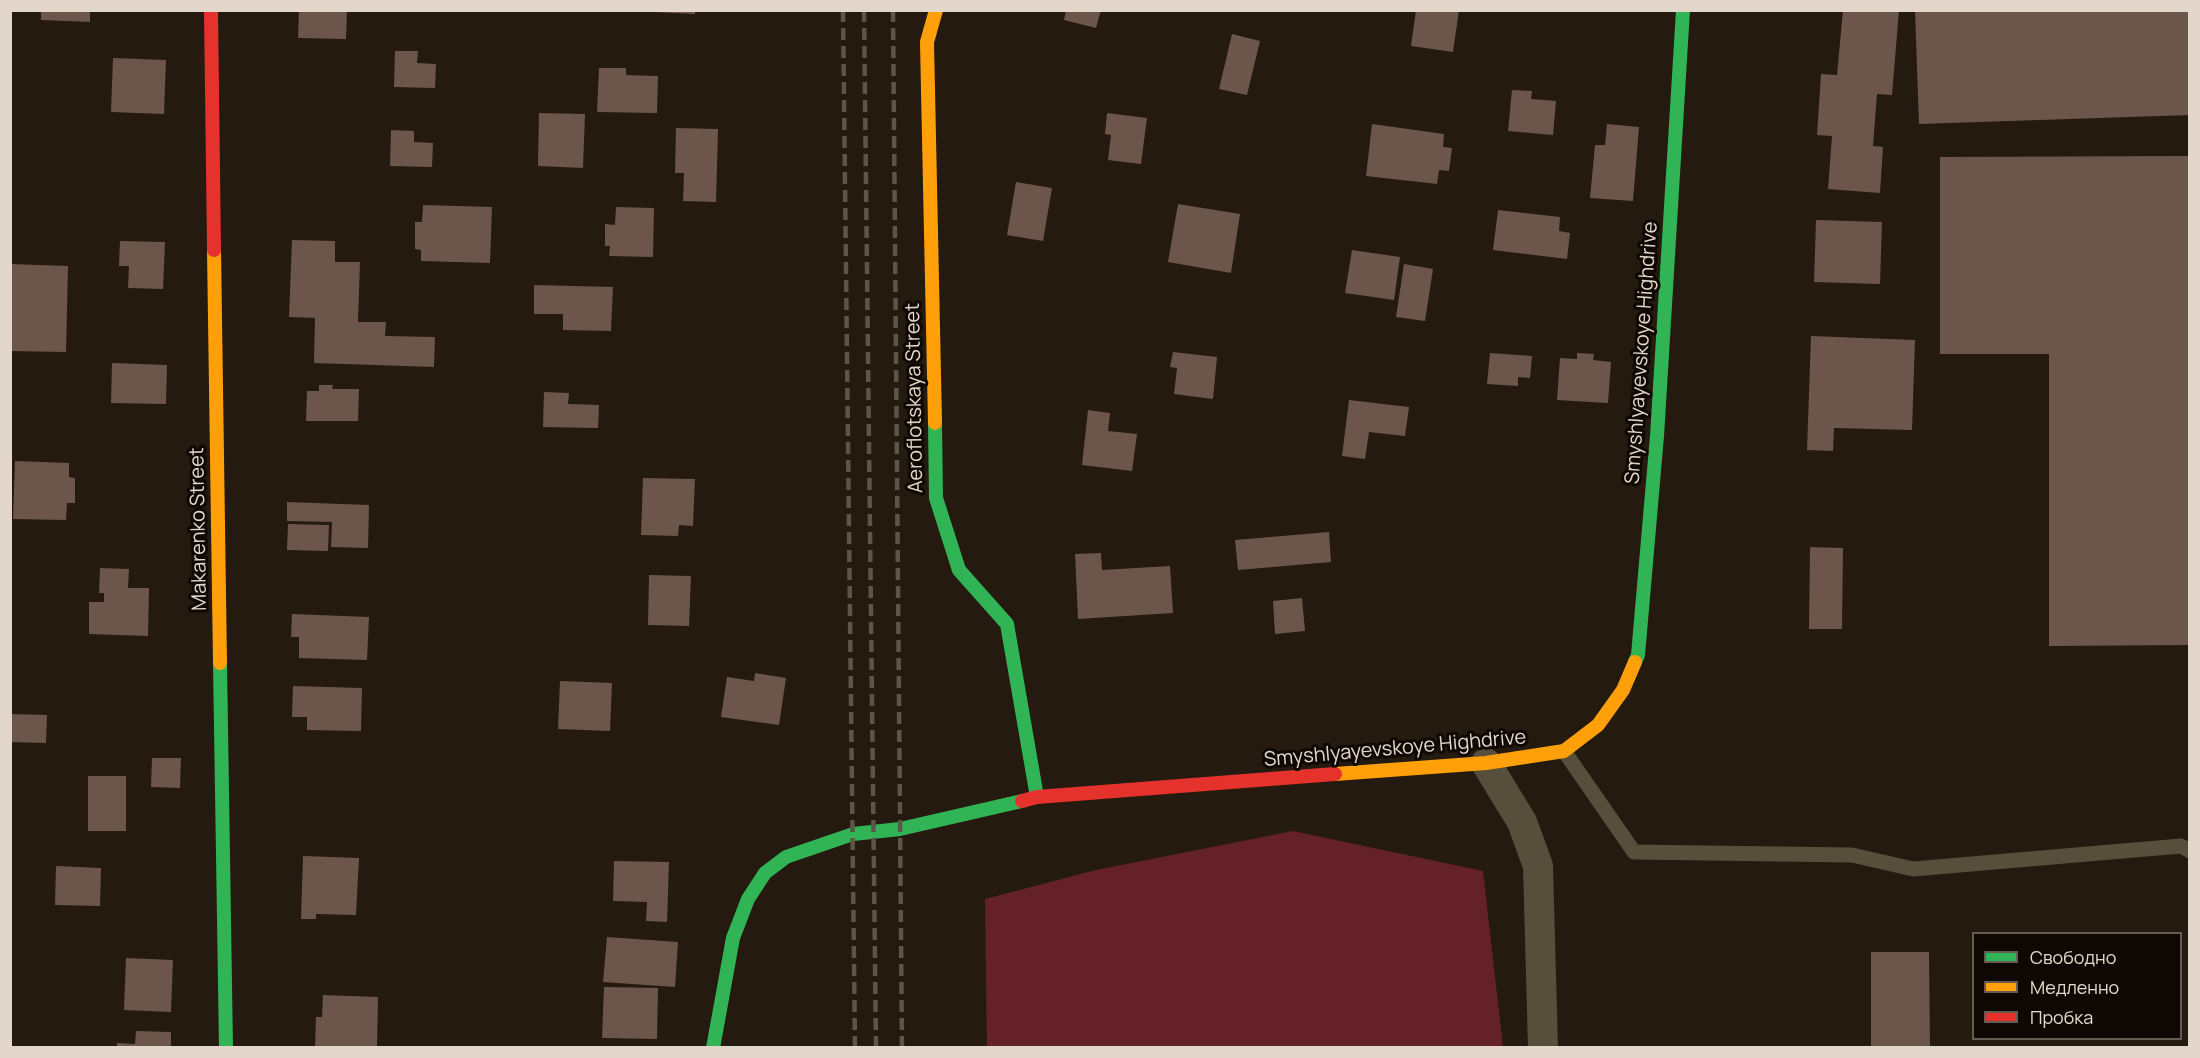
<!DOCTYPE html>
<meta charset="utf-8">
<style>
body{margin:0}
#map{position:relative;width:2200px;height:1058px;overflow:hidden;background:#241a10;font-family:Manrope,sans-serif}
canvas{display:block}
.frame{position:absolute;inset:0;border:12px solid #e3d7cb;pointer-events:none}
.legend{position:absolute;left:1972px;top:932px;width:210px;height:108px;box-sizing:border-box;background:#0f0802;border:2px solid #645b52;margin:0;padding:8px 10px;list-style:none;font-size:18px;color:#e3d7cb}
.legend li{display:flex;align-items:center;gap:12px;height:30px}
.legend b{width:30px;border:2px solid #645b52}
</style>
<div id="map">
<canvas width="2200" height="1058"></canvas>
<div class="frame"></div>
<ul class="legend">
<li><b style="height:8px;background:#30b455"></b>Свободно</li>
<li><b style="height:8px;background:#ff9f0a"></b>Медленно</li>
<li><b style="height:8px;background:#e5322d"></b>Пробка</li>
</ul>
</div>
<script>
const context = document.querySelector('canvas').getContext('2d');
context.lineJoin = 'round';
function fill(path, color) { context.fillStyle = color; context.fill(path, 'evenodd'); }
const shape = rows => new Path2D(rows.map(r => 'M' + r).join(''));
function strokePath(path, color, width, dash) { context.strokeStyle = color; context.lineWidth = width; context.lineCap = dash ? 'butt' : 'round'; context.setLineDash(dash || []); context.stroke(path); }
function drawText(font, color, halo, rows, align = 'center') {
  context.font = font + ' Manrope,sans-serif'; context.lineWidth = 6; context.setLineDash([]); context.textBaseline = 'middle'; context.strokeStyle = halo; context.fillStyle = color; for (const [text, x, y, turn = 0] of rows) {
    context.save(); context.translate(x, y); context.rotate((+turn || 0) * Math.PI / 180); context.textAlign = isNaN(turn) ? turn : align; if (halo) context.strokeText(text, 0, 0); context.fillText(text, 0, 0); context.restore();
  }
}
const green = shape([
 [1293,831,1483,871,1503,1047,987,1047,985,899,1096,870]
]);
const building = shape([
 [41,10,90,10,90,22,41,20],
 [299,10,347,10,346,39,298,38],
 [654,10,695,10,695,14,654,12],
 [1066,10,1101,10,1096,28,1064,20],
 [1416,10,1459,10,1453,52,1411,46],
 [1843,10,1899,10,1892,95,1877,94,1873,146,1883,147,1880,193,1828,189,1832,136,1817,135,1821,74,1837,75],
 [1915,10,2190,10,2190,115,1919,124],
 [1232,34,1260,41,1247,95,1219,89],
 [395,51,418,51,417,63,436,64,435,88,394,87],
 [113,58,166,60,164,114,111,112],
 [599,68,626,68,626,75,658,76,657,113,597,112],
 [1512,90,1532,91,1531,99,1556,101,1553,135,1508,131],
 [539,113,585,114,583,168,538,166],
 [1107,113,1147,118,1141,164,1108,160,1111,135,1105,134],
 [1372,124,1444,134,1443,147,1452,148,1449,171,1439,170,1437,184,1366,176],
 [1607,124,1639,127,1633,201,1590,198,1595,145,1605,145],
 [676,128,718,129,716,202,683,201,684,173,675,173],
 [391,130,414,131,414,142,433,143,432,167,390,166],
 [2190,156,2190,645,2049,646,2049,354,1940,354,1940,157],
 [1016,182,1052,188,1043,241,1007,235],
 [1178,204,1240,214,1231,273,1168,262],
 [423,205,492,207,490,263,421,261,421,250,415,249,415,222,422,222],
 [616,207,654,208,653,257,609,256,610,246,605,246,605,224,615,225],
 [1498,210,1560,217,1559,231,1570,233,1567,259,1493,250],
 [1816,220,1882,222,1880,284,1814,282],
 [292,240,335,241,335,262,360,262,358,322,386,322,385,336,435,337,434,367,314,363,315,318,289,317],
 [120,241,165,242,163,289,128,288,129,266,119,266],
 [1352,250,1400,257,1394,300,1345,293],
 [10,264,68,266,66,352,10,351],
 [1404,264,1433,269,1425,321,1396,317],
 [534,285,613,287,611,331,563,330,563,314,534,314],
 [1811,336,1915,340,1912,430,1834,428,1833,451,1807,450],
 [1173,352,1217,357,1213,399,1174,394,1177,368,1170,367],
 [1490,353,1532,356,1530,378,1518,377,1518,386,1487,384],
 [1577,353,1594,354,1593,360,1611,362,1608,403,1557,400,1560,358,1577,359],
 [112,363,167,365,166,404,111,403],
 [319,385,333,385,332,389,359,389,358,421,306,421,307,391,319,391],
 [544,392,569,393,568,404,599,405,598,428,543,427],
 [1349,400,1409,407,1405,436,1369,432,1365,459,1342,456],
 [1088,410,1110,413,1108,431,1137,434,1132,471,1082,465],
 [15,461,69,463,69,477,75,478,75,503,67,503,66,520,13,519],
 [643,478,695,479,693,526,679,525,678,536,641,535],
 [287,502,369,505,368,548,331,547,332,522,287,521],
 [288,524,329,525,328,551,287,550],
 [1329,532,1331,562,1238,570,1235,540],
 [1810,547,1843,548,1842,629,1809,629],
 [1101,553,1102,570,1170,566,1173,613,1078,619,1075,554],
 [100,568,129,569,128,588,149,588,148,636,89,634,89,602,104,602,104,593,99,593],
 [649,575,691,576,689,626,648,625],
 [1302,598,1305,631,1275,634,1273,601],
 [292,614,369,617,367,660,299,658,299,637,291,637],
 [755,673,786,678,779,725,721,717,727,677,754,681],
 [560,681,612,683,610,731,558,729],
 [293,686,362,688,361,731,307,730,307,717,292,717],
 [10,714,47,715,46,743,10,742],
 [152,758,181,758,180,788,151,787],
 [88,776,126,776,126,831,88,831],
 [303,856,359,858,356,915,316,914,316,919,301,919],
 [614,861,669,862,667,922,646,921,647,902,613,901],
 [56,866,101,868,100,906,55,905],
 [607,937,678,942,675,987,603,982],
 [1871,952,1929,952,1930,1048,1871,1048],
 [126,958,173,960,171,1012,124,1010],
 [604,987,658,988,657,1039,602,1038],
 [323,995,378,997,377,1048,315,1048,316,1017,322,1017],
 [136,1031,171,1032,171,1048,117,1048,117,1043,135,1044]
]);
const lane = shape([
 [1564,751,1634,852,1852,855,1913,869,2181,846,2190,851]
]);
const street = shape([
 [1486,763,1522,822,1538,866,1543,1048]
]);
const fast = shape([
 [935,423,936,498,959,570,1007,624,1037,797],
 [1635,662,1638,655,1657,436,1683,10],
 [220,663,226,1048],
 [713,1048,733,938,748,899,765,873,786,857,853,834,900,829,1022,801]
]);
const slow = shape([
 [214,250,220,663],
 [935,423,927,42,936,10],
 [1335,774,1486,763,1564,751,1598,725,1623,690,1635,662]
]);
const jam = shape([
 [211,10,214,250],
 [1022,801,1037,797,1335,774]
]);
const rail = shape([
 [843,10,855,1048],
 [864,10,876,1048],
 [893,10,902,1048]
]);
const streetNames = [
 ["Smyshlyayevskoye Highdrive",1642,353,-86],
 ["Aeroflotskaya Street",915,398,-91],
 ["Makarenko Street",199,529,-91],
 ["Smyshlyayevskoye Highdrive",1395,749,-5]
];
fill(green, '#642228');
fill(building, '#6c564b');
strokePath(lane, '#554f3c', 15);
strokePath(street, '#554f3c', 30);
strokePath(fast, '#30b455', 14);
strokePath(slow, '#ff9f0a', 14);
strokePath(jam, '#e5322d', 14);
strokePath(rail, '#5c5649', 4.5, [12, 6]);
drawText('20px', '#e3d7cb', '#0f0802', streetNames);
</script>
